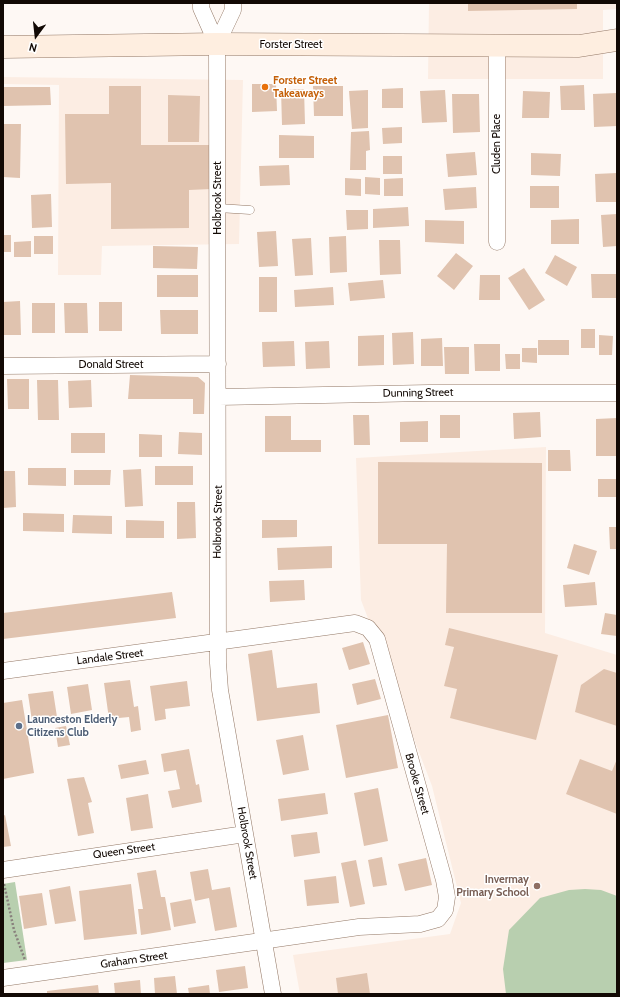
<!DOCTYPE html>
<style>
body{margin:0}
#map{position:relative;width:620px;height:997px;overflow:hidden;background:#fef8f4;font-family:Cabin,sans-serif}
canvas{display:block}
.frame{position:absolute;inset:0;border:4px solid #120904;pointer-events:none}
.north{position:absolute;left:16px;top:16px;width:40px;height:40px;-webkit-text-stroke:3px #fff;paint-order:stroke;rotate:195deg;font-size:11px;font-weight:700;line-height:16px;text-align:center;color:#120904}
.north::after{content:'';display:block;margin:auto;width:14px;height:18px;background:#120904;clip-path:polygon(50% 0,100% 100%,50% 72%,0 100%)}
</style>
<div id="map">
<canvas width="620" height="997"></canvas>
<div class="frame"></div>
<div class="north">N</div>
</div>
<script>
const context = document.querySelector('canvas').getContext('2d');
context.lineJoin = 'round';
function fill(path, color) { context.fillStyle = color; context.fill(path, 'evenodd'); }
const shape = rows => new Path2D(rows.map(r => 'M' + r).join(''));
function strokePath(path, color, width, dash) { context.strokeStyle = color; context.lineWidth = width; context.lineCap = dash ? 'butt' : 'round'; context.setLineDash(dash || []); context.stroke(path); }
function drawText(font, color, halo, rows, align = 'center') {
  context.font = font + ' Cabin,sans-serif'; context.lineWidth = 3; context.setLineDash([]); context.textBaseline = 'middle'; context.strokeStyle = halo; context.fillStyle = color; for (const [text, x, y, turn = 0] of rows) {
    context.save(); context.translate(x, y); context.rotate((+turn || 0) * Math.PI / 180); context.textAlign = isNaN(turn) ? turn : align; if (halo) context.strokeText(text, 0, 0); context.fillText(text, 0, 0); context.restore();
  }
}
const built = shape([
 [429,3,617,3,617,9,603,10,603,79,428,79],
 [3,77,243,80,239,244,102,246,101,275,58,275,59,85,3,84],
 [546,447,545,633,617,655,617,994,300,994,293,955,450,934,461,903,432,786,361,600,356,458]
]);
const green = shape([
 [15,882,27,960,3,963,3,884],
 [585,889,601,890,617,896,617,994,506,994,503,969,509,930,540,898,569,890]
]);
const building = shape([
 [468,3,577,3,577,9,468,11],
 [252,84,276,84,277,111,252,112],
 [584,85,585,110,561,110,560,86],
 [109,86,141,86,141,145,211,145,211,189,189,190,189,228,111,229,111,183,66,184,65,114,109,114],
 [313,86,343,86,343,116,314,116],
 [3,87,50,87,51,105,3,106],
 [403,88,403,108,382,108,382,89],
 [304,89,305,124,282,125,281,90],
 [368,90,368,128,352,129,349,91],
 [445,90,447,122,422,123,420,91],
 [523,91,550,92,549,118,522,118],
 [617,93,617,126,594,127,593,94],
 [452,94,479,94,480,132,453,133],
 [168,95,200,96,199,142,168,142],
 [3,124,21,124,20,178,3,177],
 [402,127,402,143,383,144,382,128],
 [369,131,370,150,366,151,366,170,350,170,351,132],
 [279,135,314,136,314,158,279,158],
 [475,152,477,175,448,177,446,154],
 [531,153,561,154,560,176,531,175],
 [383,156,402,156,402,174,383,174],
 [289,165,290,185,260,186,259,166],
 [617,173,617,202,596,202,595,174],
 [365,177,380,178,380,195,365,194],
 [345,178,361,179,361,196,345,195],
 [403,178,403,196,384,196,384,179],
 [530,186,559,186,559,208,530,208],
 [476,187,477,208,445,210,443,189],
 [51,194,52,227,32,228,31,195],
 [408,207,409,226,373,228,373,209],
 [346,210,368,210,368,229,347,230],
 [617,214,617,246,603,247,601,215],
 [579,219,579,244,551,244,551,220],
 [425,220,464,221,464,244,425,242],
 [276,231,278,266,259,267,257,232],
 [3,235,11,235,11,252,3,252],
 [34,236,53,236,53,254,34,254],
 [346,236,347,272,330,273,329,237],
 [311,238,313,275,295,276,292,239],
 [379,240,400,240,401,274,380,275],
 [31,241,31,257,14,257,14,242],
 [153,246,198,247,197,269,153,268],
 [456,253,473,266,454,290,437,276],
 [555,255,577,267,567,286,545,273],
 [524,268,545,300,529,310,508,278],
 [591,274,617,274,617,298,592,298],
 [157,275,198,275,198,297,157,297],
 [480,275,500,275,500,300,479,300],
 [259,277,277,277,277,312,259,312],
 [383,280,385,298,350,301,348,283],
 [333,287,334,305,295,307,294,290],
 [20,301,21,335,3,335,3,302],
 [99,302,122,302,122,331,99,331],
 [32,303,55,303,55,333,32,333],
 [64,303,87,303,88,333,65,333],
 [160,310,198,310,198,334,161,334],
 [581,329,595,329,595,348,581,348],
 [413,332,414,364,393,365,392,333],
 [384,335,384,365,358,366,358,336],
 [599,335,613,336,612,355,599,355],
 [442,338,443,366,421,366,421,339],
 [538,340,569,340,569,355,538,355],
 [294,341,295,366,263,367,262,342],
 [329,341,330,368,306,369,305,342],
 [474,344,500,344,500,371,475,371],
 [444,347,469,347,469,374,445,374],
 [522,348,537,348,537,363,522,362],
 [505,354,520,354,520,369,506,369],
 [130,375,198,377,205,383,204,414,193,414,193,399,128,399],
 [7,379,29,379,29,409,8,409],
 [37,380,58,380,59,420,38,420],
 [91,380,92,407,69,408,68,381],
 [540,412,541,437,514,439,513,413],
 [353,415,369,415,370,445,354,445],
 [440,415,460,415,460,438,440,438],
 [265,416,291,416,291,440,321,440,321,452,265,452],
 [617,418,617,456,596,456,596,419],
 [428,421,428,442,400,442,400,422],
 [179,432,202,433,202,455,178,454],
 [71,433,105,433,105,453,71,453],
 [139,434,162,435,162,457,139,457],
 [548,450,570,450,571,471,548,471],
 [378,462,542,463,542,613,446,613,447,544,378,544],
 [155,466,193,466,193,485,155,485],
 [28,468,66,468,66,486,28,485],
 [141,469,143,506,125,507,123,470],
 [74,470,111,470,110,485,74,485],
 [3,471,15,471,16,507,3,508],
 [598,479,617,479,617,497,598,497],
 [177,502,195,502,196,538,177,539],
 [23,513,64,514,64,532,23,531],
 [73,515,112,516,112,534,72,533],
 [126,520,164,521,164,538,126,538],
 [262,520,297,520,297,537,262,538],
 [609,527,617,527,617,549,610,549],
 [574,544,597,551,589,575,567,568],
 [332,546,332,568,278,570,277,548],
 [304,580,305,600,270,602,269,581],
 [595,582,597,605,565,607,563,585],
 [172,592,176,618,3,639,3,613],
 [605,613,617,615,617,636,601,634],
 [449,628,558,655,536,740,450,718,457,689,444,686,454,647,445,645],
 [363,642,370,664,349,670,342,648],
 [272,650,277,688,317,683,320,713,257,721,248,654],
 [604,669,617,673,617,726,575,712,581,685],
 [375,679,381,699,357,705,352,684],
 [130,680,134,707,138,706,141,730,131,732,129,717,109,719,104,683],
 [187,681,190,706,165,709,166,719,155,721,150,686],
 [88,684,92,710,71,714,67,687],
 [53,691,57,717,32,721,28,694],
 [22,700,34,773,3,779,3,703],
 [388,715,398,768,346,778,336,725],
 [66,726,70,745,58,747,55,728],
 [303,735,309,770,283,775,276,740],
 [189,749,196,785,199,784,202,802,172,808,168,791,180,789,176,770,164,772,161,754],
 [580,759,612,771,617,759,617,814,566,794],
 [146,760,149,774,121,779,118,765],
 [84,777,92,802,88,803,94,833,78,836,67,779],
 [378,788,388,841,364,846,354,793],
 [325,793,328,814,281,821,278,799],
 [148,794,153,828,131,831,126,798],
 [5,815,11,846,3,847,3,816],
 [317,832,320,853,294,857,291,835],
 [382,857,387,885,373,887,368,860],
 [426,858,432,885,405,891,398,864],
 [356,860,365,904,350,907,341,863],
 [208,869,212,890,230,887,237,927,215,931,209,898,195,901,190,872],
 [156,870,161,897,165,897,171,930,141,935,138,909,143,909,137,873],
 [336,876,339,903,307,906,304,880],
 [131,884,137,934,84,940,79,891],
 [70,886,76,921,55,924,49,890],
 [42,893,47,925,24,929,19,896],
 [191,899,196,923,174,927,170,903],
 [245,966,248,988,219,992,216,970],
 [367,973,370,994,338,994,336,978],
 [175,976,177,994,155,994,154,978],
 [140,980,141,994,115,994,114,983],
 [98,985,99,994,47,994,47,991],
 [209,985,210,994,189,994,188,988]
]);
const path = shape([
 [4,884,14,930,25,960]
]);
const lane = shape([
 [218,208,250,210]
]);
const street = shape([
 [201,3,201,8,217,44,218,663,220,690,273,994],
 [217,44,233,10,233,3],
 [497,242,497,46],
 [3,366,218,364],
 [219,397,429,393,617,393],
 [3,671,355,623,368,628,377,639,444,880,447,897,445,910,438,919,420,924,359,927,3,978],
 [3,870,245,834]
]);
const secondary = shape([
 [3,47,217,44,579,46,617,40]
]);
const markers = [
 [265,87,4,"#e8710a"],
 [19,726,4,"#5c6f8a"],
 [537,886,4,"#8d6e63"]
];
const streetNames = [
 ["Forster Street",291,45],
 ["Cluden Place",497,144,-90],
 ["Holbrook Street",218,198,-90],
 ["Donald Street",111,365],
 ["Dunning Street",418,393,-1],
 ["Holbrook Street",218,522,-89],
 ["Landale Street",110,657,-7],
 ["Brooke Street",417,784,74],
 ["Holbrook Street",247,843,80],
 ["Queen Street",124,851,-8],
 ["Graham Street",134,960,-8]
];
const foodNames = [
 ["Forster Street",273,81],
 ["Takeaways",273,94]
];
const serviceNames = [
 ["Launceston Elderly",27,720],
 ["Citizens Club",27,733]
];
const educationNames = [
 ["Invermay",529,880],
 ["Primary School",529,893]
];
fill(built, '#fcede3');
fill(green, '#b8cfaf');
fill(building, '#e0c3af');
strokePath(lane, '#937866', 9);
strokePath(street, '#937866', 17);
strokePath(secondary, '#937866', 23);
strokePath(path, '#89817d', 2.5, [2, 2]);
strokePath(lane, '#fff', 8);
strokePath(street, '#fff', 16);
strokePath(secondary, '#feeee0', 22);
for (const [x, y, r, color] of markers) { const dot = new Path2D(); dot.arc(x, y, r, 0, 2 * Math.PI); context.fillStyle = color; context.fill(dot); strokePath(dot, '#fff', 1.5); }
drawText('11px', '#120904', '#fff', streetNames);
drawText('bold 11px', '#c56008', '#fff', foodNames, 'left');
drawText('bold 11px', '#4e5e75', '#fff', serviceNames, 'left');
drawText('bold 11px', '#785e54', '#fff', educationNames, 'right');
</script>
